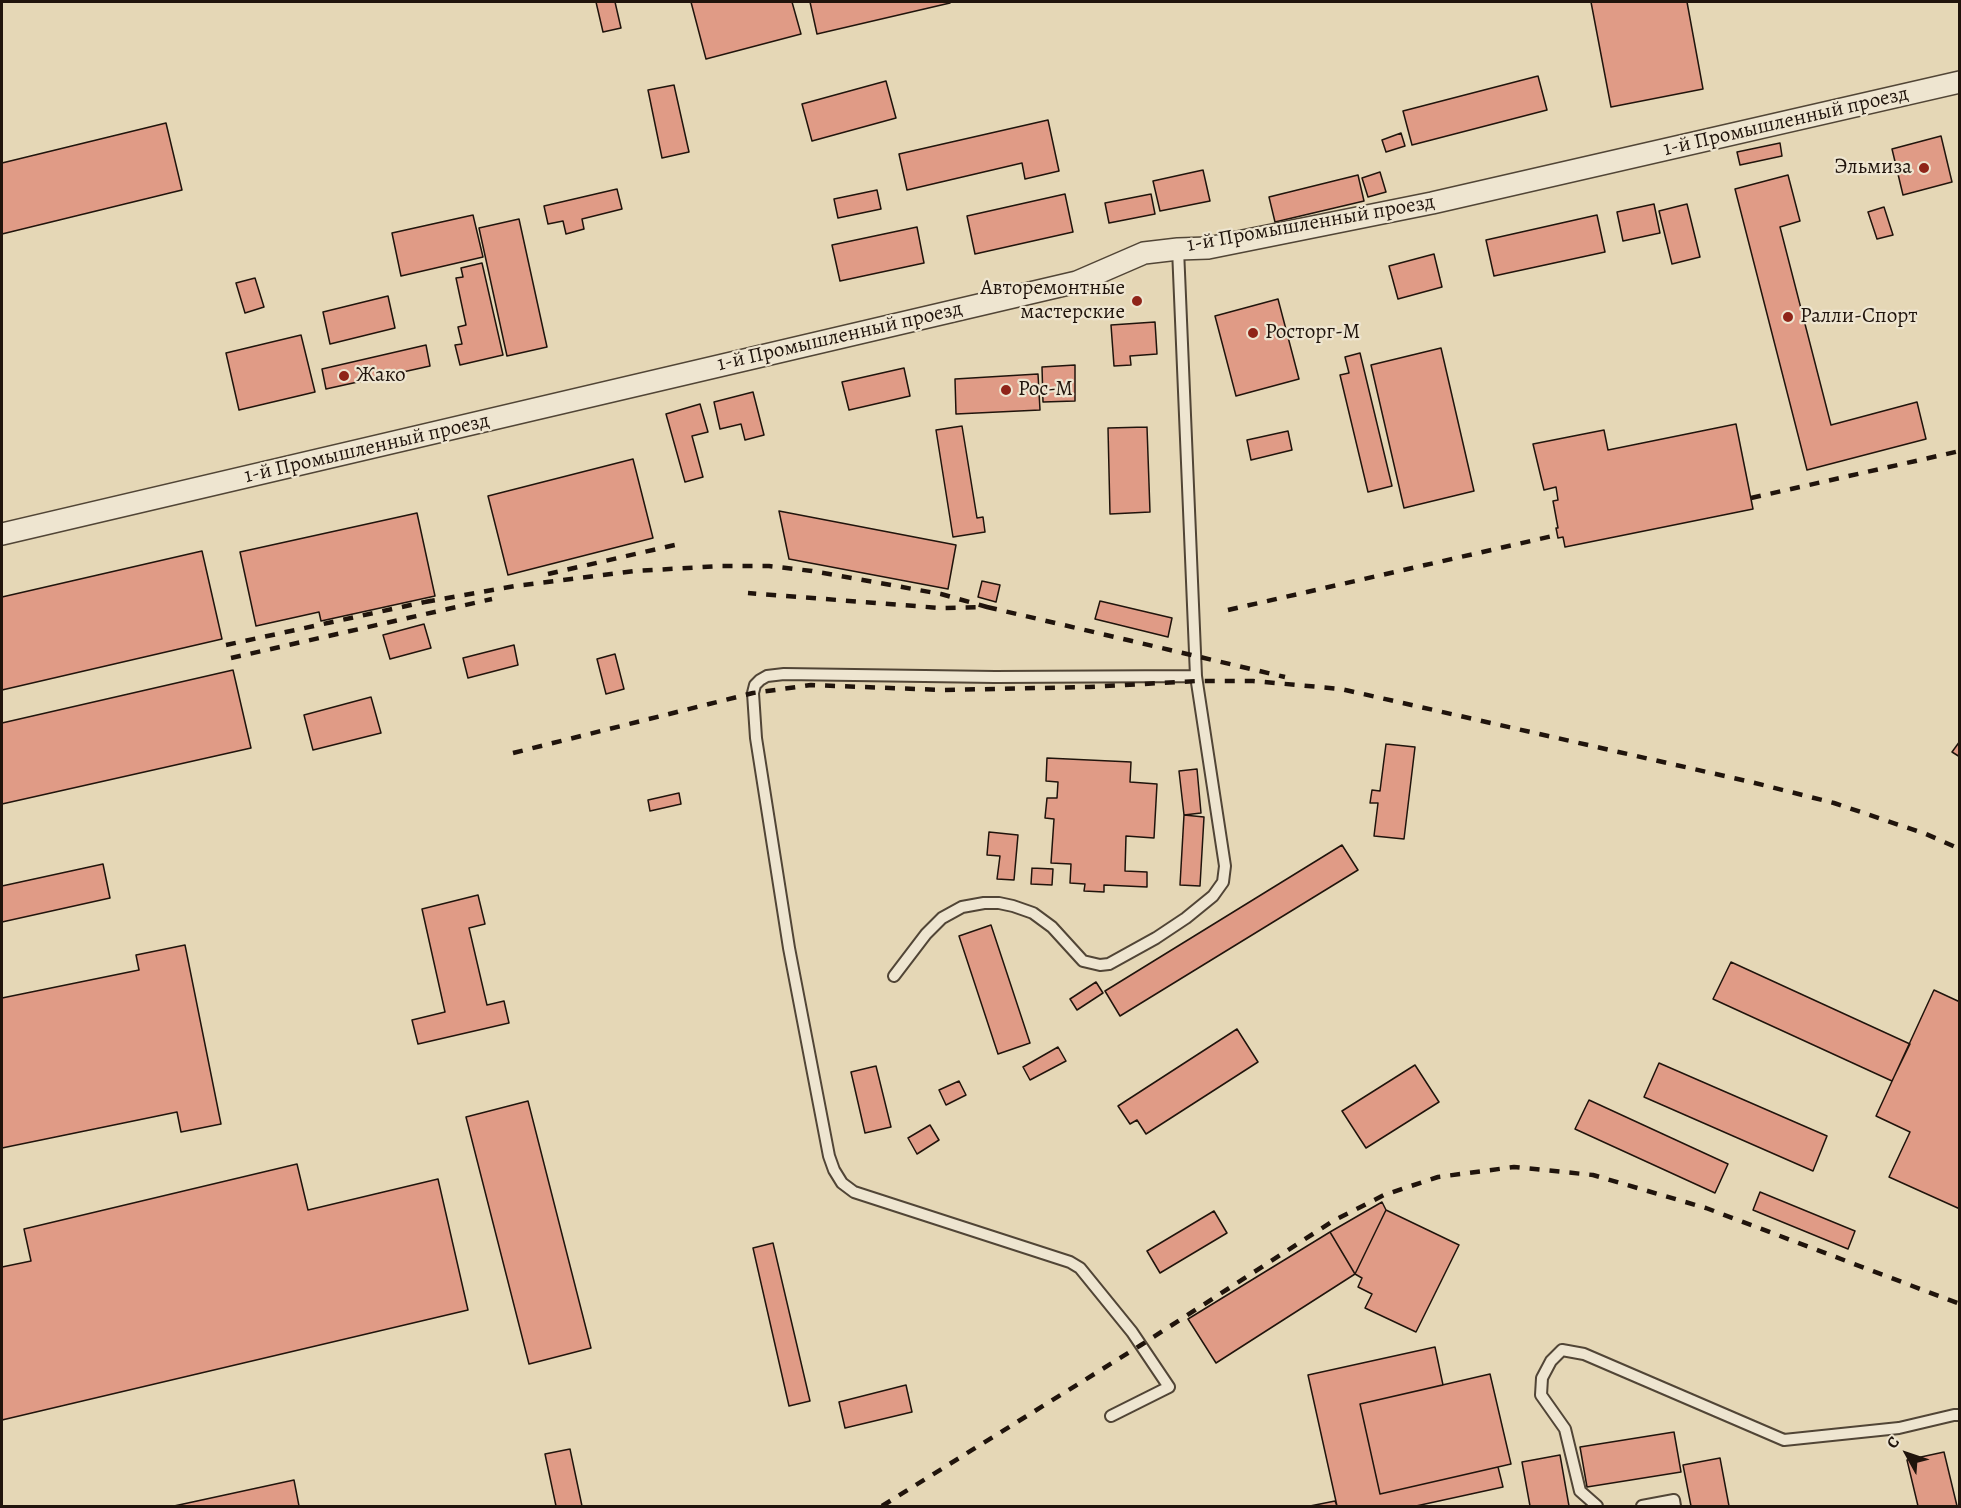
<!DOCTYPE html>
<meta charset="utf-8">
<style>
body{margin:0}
#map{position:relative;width:1961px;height:1508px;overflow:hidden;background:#e5d7b6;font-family:Alegreya,serif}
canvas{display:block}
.frame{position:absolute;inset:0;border:3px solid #20140c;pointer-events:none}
.north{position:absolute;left:1877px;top:1424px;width:60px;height:60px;-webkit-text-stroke:4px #eee5d0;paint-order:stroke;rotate:310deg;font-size:16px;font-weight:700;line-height:24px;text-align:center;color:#20140c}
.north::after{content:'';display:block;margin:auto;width:21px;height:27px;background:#20140c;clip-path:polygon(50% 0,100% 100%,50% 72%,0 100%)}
</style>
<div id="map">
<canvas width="1961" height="1508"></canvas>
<div class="frame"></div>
<div class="north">С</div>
</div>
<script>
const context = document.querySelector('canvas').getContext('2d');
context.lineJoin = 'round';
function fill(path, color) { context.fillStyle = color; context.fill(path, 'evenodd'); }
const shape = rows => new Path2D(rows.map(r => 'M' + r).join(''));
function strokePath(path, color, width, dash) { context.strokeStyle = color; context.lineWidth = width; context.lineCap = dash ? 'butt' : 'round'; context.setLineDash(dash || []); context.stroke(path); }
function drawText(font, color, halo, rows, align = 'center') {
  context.font = font + ' Alegreya,serif'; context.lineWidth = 4.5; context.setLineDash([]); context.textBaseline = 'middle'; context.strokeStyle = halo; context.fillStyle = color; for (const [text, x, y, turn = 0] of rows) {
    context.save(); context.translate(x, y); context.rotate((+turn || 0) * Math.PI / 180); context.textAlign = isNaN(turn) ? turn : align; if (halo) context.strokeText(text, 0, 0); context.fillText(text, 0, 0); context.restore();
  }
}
const building = shape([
 [596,2,615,2,621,28,603,32,596,2],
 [691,2,792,2,801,34,706,59,691,2],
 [810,2,949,2,950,3,817,34,810,2],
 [1591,2,1687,2,1703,89,1611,107,1591,2],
 [1538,76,1547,110,1412,145,1403,111,1538,76],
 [886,81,896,118,812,141,802,104,886,81],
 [674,85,689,152,662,158,648,90,674,85],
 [1048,120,1059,171,1025,179,1022,163,907,190,899,154,1048,120],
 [166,123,182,190,2,234,2,163,166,123],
 [1401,133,1405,146,1386,152,1382,140,1401,133],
 [1941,136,1952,182,1903,195,1892,149,1941,136],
 [1780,143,1782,156,1740,165,1737,152,1780,143],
 [1203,170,1210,201,1160,211,1153,181,1203,170],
 [1380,172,1386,192,1368,197,1362,178,1380,172],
 [1358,175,1364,201,1275,222,1269,197,1358,175],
 [1788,175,1800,221,1780,227,1831,425,1917,402,1926,439,1807,470,1735,189,1788,175],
 [617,189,622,209,582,219,584,229,566,234,563,221,548,224,544,206,617,189],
 [877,190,881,209,838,218,834,199,877,190],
 [1065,194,1073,232,975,254,967,216,1065,194],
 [1151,194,1155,214,1109,223,1105,203,1151,194],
 [1654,204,1660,233,1623,241,1617,212,1654,204],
 [1687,204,1700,257,1672,264,1659,211,1687,204],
 [1884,207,1893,235,1877,239,1868,212,1884,207],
 [473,215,483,257,401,276,392,233,473,215],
 [1597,215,1605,252,1494,276,1486,240,1597,215],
 [519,219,547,347,507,356,479,228,519,219],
 [917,227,924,263,840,281,832,245,917,227],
 [1434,254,1442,287,1398,299,1389,266,1434,254],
 [482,263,503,355,460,365,455,345,462,344,458,327,466,325,456,278,463,277,461,268,482,263],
 [255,278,264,307,245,313,236,283,255,278],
 [388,296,395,328,330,344,323,312,388,296],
 [1278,299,1299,379,1236,396,1215,316,1278,299],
 [1155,322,1157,354,1130,356,1131,365,1114,366,1111,325,1155,322],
 [301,335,315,392,239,410,226,353,301,335],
 [426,345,430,366,326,389,322,369,426,345],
 [1441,348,1474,491,1404,508,1371,365,1441,348],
 [1360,353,1392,486,1368,492,1340,375,1349,373,1345,357,1360,353],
 [1075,365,1075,401,1043,402,1042,367,1075,365],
 [904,368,910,396,849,410,842,382,904,368],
 [1038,374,1040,410,956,414,955,379,1038,374],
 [753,392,764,435,745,440,741,424,720,429,714,402,753,392],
 [700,404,708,432,692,436,703,477,685,482,666,414,700,404],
 [1736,424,1753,509,1565,547,1563,537,1558,538,1556,528,1558,528,1553,501,1558,500,1556,487,1544,490,1533,444,1604,430,1608,450,1736,424],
 [962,426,977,518,983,517,985,532,953,537,936,430,962,426],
 [1147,427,1150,512,1110,514,1108,428,1147,427],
 [1288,431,1292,450,1251,460,1247,440,1288,431],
 [633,459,653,538,508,575,488,496,633,459],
 [779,511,956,545,948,589,789,559,779,511],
 [417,513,435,596,321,621,319,612,256,626,240,552,417,513],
 [202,551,222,639,2,690,2,597,202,551],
 [982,581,1000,585,996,602,978,597,982,581],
 [1100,601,1172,618,1168,637,1095,619,1100,601],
 [424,624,431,648,390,659,383,635,424,624],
 [514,645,518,665,468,678,463,658,514,645],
 [615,654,624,689,606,694,597,659,615,654],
 [233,670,251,748,2,804,2,723,233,670],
 [371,697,381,733,313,750,304,715,371,697],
 [1960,741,1960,757,1952,752,1960,741],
 [1386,744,1415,747,1404,839,1374,836,1378,803,1370,803,1372,790,1380,791,1386,744],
 [1047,758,1131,762,1130,782,1157,784,1154,838,1126,836,1125,871,1147,872,1147,887,1104,885,1104,892,1084,891,1085,884,1070,883,1071,864,1051,863,1054,819,1045,818,1047,798,1057,798,1058,782,1046,781,1047,758],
 [1197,769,1201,813,1184,815,1179,771,1197,769],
 [679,793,681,804,650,811,648,800,679,793],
 [1184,815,1204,817,1200,886,1180,885,1184,815],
 [989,832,1018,835,1014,880,997,879,1000,856,987,855,989,832],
 [1342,845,1358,870,1120,1016,1105,991,1342,845],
 [103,864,110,898,2,922,2,886,103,864],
 [1032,868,1053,869,1052,885,1031,884,1032,868],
 [478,895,485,924,469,928,487,1005,504,1001,509,1023,418,1044,412,1020,445,1012,422,909,478,895],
 [991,925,1030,1043,998,1054,959,936,991,925],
 [185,945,221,1124,181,1132,177,1112,2,1148,2,998,139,970,136,955,185,945],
 [1731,962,1910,1044,1892,1081,1713,999,1731,962],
 [1096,982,1103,993,1077,1010,1070,999,1096,982],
 [1934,990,1960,1002,1960,1209,1889,1177,1910,1132,1876,1116,1934,990],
 [1237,1029,1258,1062,1146,1134,1137,1120,1130,1124,1118,1106,1237,1029],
 [1058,1047,1066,1061,1030,1080,1023,1067,1058,1047],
 [1659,1063,1827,1136,1813,1171,1644,1097,1659,1063],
 [1415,1065,1439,1102,1366,1148,1342,1111,1415,1065],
 [876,1066,891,1127,865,1133,851,1072,876,1066],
 [959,1081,966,1095,946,1105,939,1090,959,1081],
 [1589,1100,1728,1164,1715,1193,1575,1129,1589,1100],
 [528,1101,591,1348,529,1364,466,1117,528,1101],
 [930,1125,939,1140,917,1154,908,1138,930,1125],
 [297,1164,308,1210,438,1179,468,1310,2,1420,2,1267,31,1261,24,1229,297,1164],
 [1760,1192,1855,1231,1848,1249,1753,1210,1760,1192],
 [1382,1202,1386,1210,1355,1274,1330,1232,1382,1202],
 [1386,1210,1459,1245,1416,1332,1365,1308,1372,1294,1358,1287,1362,1278,1355,1274,1386,1210],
 [1214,1211,1227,1233,1160,1273,1147,1251,1214,1211],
 [1330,1232,1355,1274,1216,1363,1188,1319,1330,1232],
 [773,1243,810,1401,789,1406,753,1248,773,1243],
 [1435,1347,1443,1385,1360,1404,1380,1494,1498,1467,1503,1487,1416,1506,1337,1506,1308,1375,1435,1347],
 [1490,1374,1511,1464,1380,1494,1360,1404,1490,1374],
 [906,1385,912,1412,845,1428,839,1402,906,1385],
 [1674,1432,1681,1472,1587,1487,1580,1447,1674,1432],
 [570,1449,582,1506,556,1506,545,1454,570,1449],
 [1944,1452,1957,1506,1918,1506,1907,1460,1944,1452],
 [1560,1455,1569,1506,1530,1506,1522,1462,1560,1455],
 [1720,1458,1729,1506,1691,1506,1683,1465,1720,1458],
 [294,1480,299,1506,174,1506,294,1480],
 [1335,1501,1337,1506,1310,1506,1335,1501]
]);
const service = shape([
 [894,976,926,934,942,918,962,907,984,903,999,903,1013,906,1033,913,1052,927,1083,961,1100,965,1109,964,1156,938,1186,918,1213,896,1223,882,1225,866,1196,676],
 [1111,1416,1169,1387,1132,1332,1080,1268,1070,1262,854,1192,842,1183,834,1170,829,1156,789,948,756,738,753,693,755,685,760,680,767,676,784,674,995,677,1196,676,1178,249],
 [1597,1506,1580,1491,1565,1429,1541,1395,1542,1378,1551,1361,1562,1350,1584,1354,1784,1440,1899,1428,1954,1415,1960,1415],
 [1642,1506,1674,1500,1675,1506]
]);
const minor = shape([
 [2,534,1077,282,1144,253,1178,249,1208,248,1432,203,1960,82]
]);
const rail = shape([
 [1751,498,1960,451],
 [548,574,679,544],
 [425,602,515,586,635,571,721,566,769,566,812,571,941,594,987,607,940,608,748,593],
 [987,607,1285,677],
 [1228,610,1557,535],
 [226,645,434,600],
 [231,658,492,599],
 [513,753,753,693,811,685,943,690,1089,687,1197,681,1253,681,1341,689,1751,782,1834,803,1926,834,1960,849],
 [882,1506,1141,1345,1333,1221,1384,1195,1438,1177,1514,1167,1593,1175,1706,1208,1960,1304]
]);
const markers = [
 [1924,168,6,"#8f2418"],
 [1137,301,6,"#8f2418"],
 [1788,317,6,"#8f2418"],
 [1253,333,6,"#8f2418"],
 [344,376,6,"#8f2418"],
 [1006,390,6,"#8f2418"]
];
const streetNames = [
 ["1-й Промышленный проезд",1786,122,-13],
 ["1-й Промышленный проезд",1311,224,-10],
 ["1-й Промышленный проезд",840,337,-13],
 ["1-й Промышленный проезд",367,449,-13]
];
const poiNames = [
 ["Эльмиза",1912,168,"right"],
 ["Авторемонтные",1125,289,"right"],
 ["мастерские",1125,313,"right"],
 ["Ралли-Спорт",1800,317],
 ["Росторг-М",1265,333],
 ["Жако",356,376],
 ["Рос-М",1018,390]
];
fill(building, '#e09b86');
strokePath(building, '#20140c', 1.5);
strokePath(service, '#514536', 14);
strokePath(minor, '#514536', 24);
strokePath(service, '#eee5d0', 10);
strokePath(minor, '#eee5d0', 21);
strokePath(rail, '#20140c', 4.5, [10, 10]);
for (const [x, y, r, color] of markers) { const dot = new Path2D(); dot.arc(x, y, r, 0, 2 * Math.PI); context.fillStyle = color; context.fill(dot); strokePath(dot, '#eee5d0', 2); }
drawText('21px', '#20140c', '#eee5d0', streetNames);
drawText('21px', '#20140c', '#eee5d0', poiNames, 'left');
</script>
